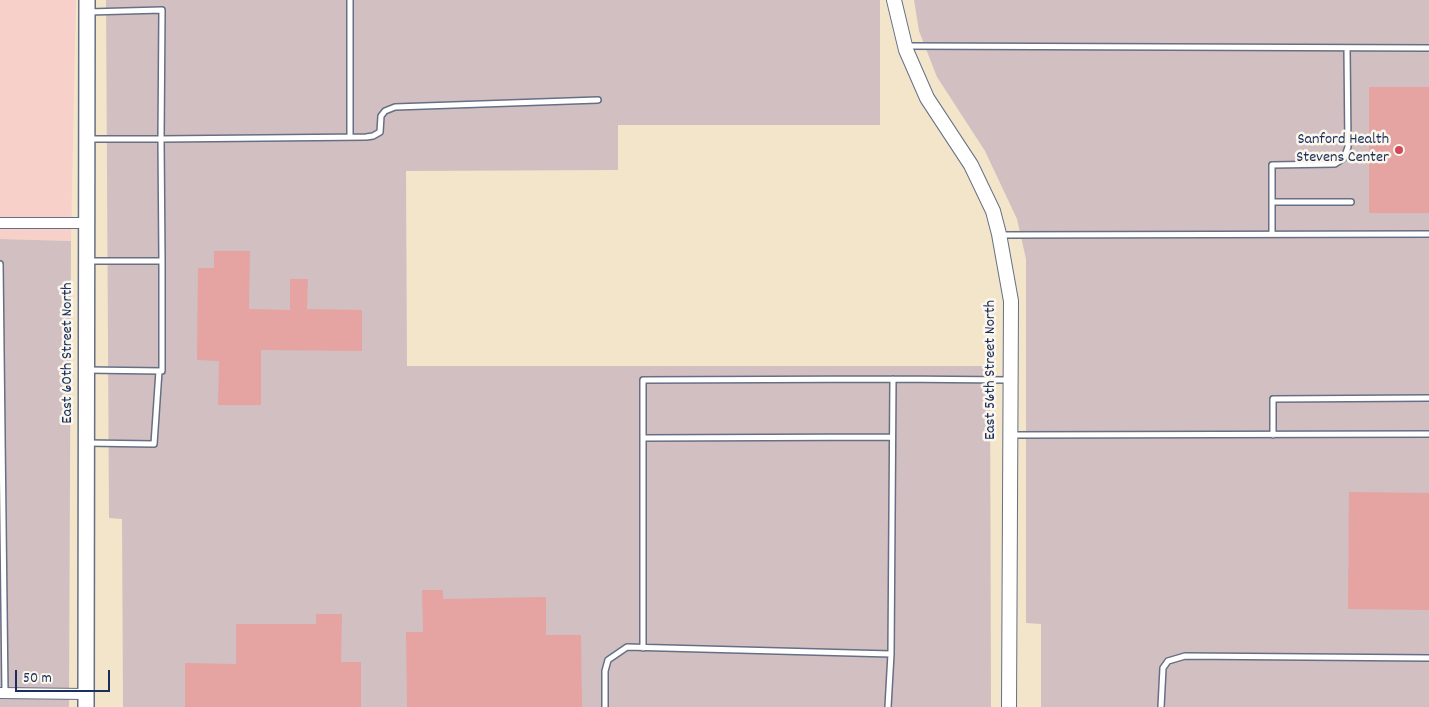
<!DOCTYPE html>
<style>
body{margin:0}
#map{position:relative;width:1429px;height:707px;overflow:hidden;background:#f2e5ca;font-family:Dekko,sans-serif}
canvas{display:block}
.scale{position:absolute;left:15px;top:670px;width:95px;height:22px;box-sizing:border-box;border:2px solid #1b2f5e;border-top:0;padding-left:6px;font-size:15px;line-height:18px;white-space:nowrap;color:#1b2f5e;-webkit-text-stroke:4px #fbf7ec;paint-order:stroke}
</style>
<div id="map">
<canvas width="1429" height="707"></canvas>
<div class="scale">50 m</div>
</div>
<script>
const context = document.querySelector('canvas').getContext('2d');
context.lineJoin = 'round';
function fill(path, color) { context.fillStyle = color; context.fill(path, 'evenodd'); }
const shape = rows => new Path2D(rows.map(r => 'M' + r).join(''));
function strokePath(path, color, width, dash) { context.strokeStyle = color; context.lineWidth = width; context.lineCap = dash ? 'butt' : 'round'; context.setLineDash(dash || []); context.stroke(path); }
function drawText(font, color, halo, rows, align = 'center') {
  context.font = font + ' Dekko,sans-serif'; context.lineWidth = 5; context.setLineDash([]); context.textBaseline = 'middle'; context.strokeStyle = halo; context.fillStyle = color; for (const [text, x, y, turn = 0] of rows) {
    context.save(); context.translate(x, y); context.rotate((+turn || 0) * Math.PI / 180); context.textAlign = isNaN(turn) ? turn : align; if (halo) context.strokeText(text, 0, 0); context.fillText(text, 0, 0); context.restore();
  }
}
const built = shape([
 [0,0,76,0,71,241,0,239]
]);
const industrial = shape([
 [106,0,880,0,880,125,618,125,618,170,406,171,407,366,990,366,991,707,123,707,122,519,109,518],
 [914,0,1429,0,1429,707,1041,707,1041,624,1026,623,1026,259,1017,219,985,151,937,77,919,31],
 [0,239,71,241,69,707,0,707]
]);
const building = shape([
 [1369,87,1429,87,1429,213,1369,213],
 [214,251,250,251,249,309,290,310,290,279,308,279,307,309,362,310,362,351,261,350,261,405,218,405,219,361,197,360,198,268,214,268],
 [1349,492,1429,493,1429,610,1348,609],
 [422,590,443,590,443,599,546,597,546,635,581,635,582,707,407,707,406,632,423,632],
 [316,614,342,614,341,662,361,662,361,707,185,707,185,663,236,664,236,624,316,624]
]);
const service = shape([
 [350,0,350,137],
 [88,12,162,10,161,139,366,137,373,136,380,132,381,116,385,111,395,107,598,100],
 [907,46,1429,48],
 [88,139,161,139,162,261],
 [1272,202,1351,202],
 [1272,234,1272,165,1335,164,1344,158,1348,147,1347,48],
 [1000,235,1429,234],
 [0,264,5,693],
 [87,370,162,371,162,261,88,261],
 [1012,435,1429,434],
 [1273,435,1273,399,1429,398],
 [643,438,892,437],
 [87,443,154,444,159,371],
 [643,648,643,380,893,379,1009,380],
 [605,707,605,671,608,660,627,647,891,654],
 [888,707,891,654,893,379],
 [1161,707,1163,668,1168,661,1185,656,1429,658]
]);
const minor = shape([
 [0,223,87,223],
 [0,693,86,694]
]);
const tertiary = shape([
 [894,0,906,50,927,98,971,165,993,211,999,234,1011,301,1009,707]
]);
const secondary = shape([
 [86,707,87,0]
]);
const markers = [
 [1399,150,5,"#d1495b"]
];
const poiNames = [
 ["Sanford Health",1389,141],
 ["Stevens Center",1389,159]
];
const streetNames = [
 ["East 60th Street North",69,353,-90],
 ["East 56th Street North",992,370,-90]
];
fill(built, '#f7d1c9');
fill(industrial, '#d2bfc1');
fill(building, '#e5a3a1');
strokePath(service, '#666f84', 8);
strokePath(minor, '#666f84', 12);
strokePath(tertiary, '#666f84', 16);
strokePath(secondary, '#666f84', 18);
strokePath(service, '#fff', 5);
strokePath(minor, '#fff', 10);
strokePath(tertiary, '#fff', 14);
strokePath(secondary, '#fff', 15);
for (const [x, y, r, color] of markers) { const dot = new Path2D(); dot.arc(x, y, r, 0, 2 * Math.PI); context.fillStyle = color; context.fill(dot); strokePath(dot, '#fbf7ec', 2); }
drawText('16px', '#1b2f5e', '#fbf7ec', poiNames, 'right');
drawText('16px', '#1b2f5e', '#fbf7ec', streetNames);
</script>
